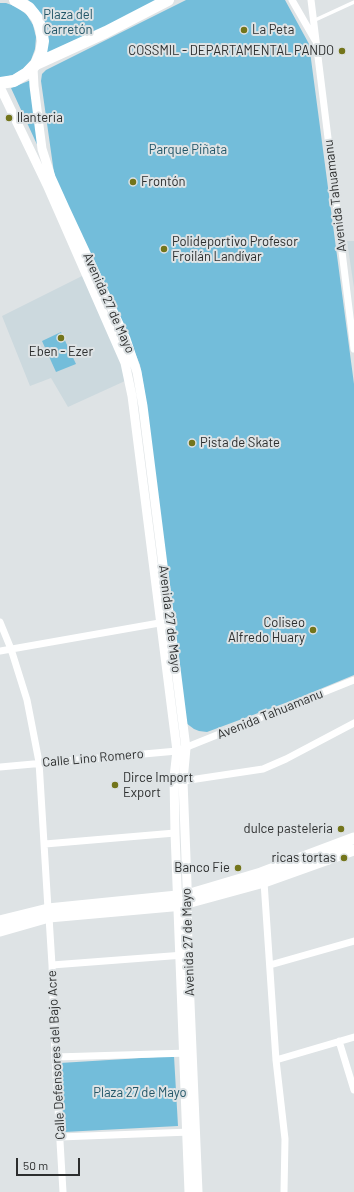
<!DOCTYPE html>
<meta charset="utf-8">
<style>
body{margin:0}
#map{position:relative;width:354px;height:1192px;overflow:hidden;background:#dee3e5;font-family:Barlow,sans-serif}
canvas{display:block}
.scale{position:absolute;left:16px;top:1158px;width:64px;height:18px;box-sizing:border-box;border:2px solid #2c2e2e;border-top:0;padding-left:5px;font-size:12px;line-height:14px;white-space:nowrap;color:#2c2e2e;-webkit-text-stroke:3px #dee3e5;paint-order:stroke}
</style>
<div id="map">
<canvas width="354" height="1192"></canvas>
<div class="scale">50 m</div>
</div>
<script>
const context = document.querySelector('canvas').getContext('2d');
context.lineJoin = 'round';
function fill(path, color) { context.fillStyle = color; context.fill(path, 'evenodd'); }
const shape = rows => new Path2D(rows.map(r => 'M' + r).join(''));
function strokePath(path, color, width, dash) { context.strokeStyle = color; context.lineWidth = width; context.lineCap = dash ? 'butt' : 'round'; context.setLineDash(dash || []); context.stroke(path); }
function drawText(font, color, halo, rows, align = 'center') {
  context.font = font + ' Barlow,sans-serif'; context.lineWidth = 4; context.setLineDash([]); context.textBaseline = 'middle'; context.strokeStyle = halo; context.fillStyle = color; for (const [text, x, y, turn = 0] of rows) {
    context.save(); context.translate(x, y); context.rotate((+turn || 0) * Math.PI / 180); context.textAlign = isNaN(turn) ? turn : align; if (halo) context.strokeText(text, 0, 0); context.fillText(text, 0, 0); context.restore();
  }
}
const built = shape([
 [347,241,354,241,354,288],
 [84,275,121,361,125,381,68,407,51,378,30,386,2,316]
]);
const green = shape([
 [28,0,159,0,44,59,47,45,48,34,45,23,38,10],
 [186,0,285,0,309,44,354,384,354,675,296,699,207,732,199,731,194,729,186,723,146,401,140,365,129,338,55,180,41,81,42,74,46,70],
 [0,3,6,3,17,7,27,15,33,25,36,37,35,49,31,60,23,69,13,75,0,78],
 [31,80,40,151,11,88],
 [61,332,76,364,56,372,42,341],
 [174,1056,178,1126,64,1132,60,1063]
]);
const lane = shape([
 [313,21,354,2]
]);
const street = shape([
 [292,0,315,40],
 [311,0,354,349],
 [0,622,11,649,27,700,39,762,48,909],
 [0,651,165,622],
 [0,767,177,751,354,680],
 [183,781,263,769,286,759,354,723],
 [45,844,175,833],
 [264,882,276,1060,285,1139,284,1192],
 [49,917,52,965,55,1057,63,1192],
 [52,965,184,955],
 [270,965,354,941],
 [339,1041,354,1090],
 [55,1057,189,1053],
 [276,1060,354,1037],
 [60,1137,190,1132]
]);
const secondary = shape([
 [33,68,34,86,42,149,51,177,65,208,126,339,137,372,143,406,186,748,183,781,187,884,188,955,198,1192],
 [0,87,47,185,125,363,132,396,177,751,174,777,175,833,189,1192]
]);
const primary = shape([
 [0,921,48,909,187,895,261,873,354,838],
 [0,931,49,917,172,906,187,903,264,882,354,850]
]);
const highway = shape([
 [36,64,106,32,168,0],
 [0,83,14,81,27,73,36,64,41,53,43,41,41,29,37,18,29,8,15,0]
]);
const markers = [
 [244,30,4,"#73751b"],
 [342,51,4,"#73751b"],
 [9,118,4,"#73751b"],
 [133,182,4,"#73751b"],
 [164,249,4,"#73751b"],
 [61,338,4,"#73751b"],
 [192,443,4,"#73751b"],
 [313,630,4,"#73751b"],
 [115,785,4,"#73751b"],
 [341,829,4,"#73751b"],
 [344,858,4,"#73751b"],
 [238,868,4,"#73751b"]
];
const parkNames = [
 ["Plaza del",68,15],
 ["Carretón",68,30],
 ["Parque Piñata",188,150],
 ["Plaza 27 de Mayo",140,1093]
];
const poiNames = [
 ["La Peta",252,30],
 ["COSSMIL - DEPARTAMENTAL PANDO",334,51,"right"],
 ["llanteria",17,118],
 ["Frontón",141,182],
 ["Polideportivo Profesor",172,242],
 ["Froilán Landívar",172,257],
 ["Eben - Ezer",61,352,"center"],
 ["Pista de Skate",200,443],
 ["Coliseo",305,623,"right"],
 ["Alfredo Huary",305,638,"right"],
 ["Dirce Import",123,778],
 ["Export",123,793],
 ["dulce pasteleria",333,829,"right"],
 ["ricas tortas",336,858,"right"],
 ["Banco Fie",230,868,"right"]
];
const streetNames = [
 ["Avenida Tahuamanu",335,196,-97],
 ["Avenida 27 de Mayo",109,303,66],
 ["Avenida 27 de Mayo",170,619,83],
 ["Avenida Tahuamanu",270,714,-22],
 ["Calle Lino Romero",93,758,-5],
 ["Avenida 27 de Mayo",188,942,-92],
 ["Calle Defensores del Bajo Acre",56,1055,-93]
];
fill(built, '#ccd9de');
fill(green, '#73bdda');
strokePath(lane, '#fff', 3.5);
strokePath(street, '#fff', 7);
strokePath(secondary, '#fff', 9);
strokePath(primary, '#fff', 11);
strokePath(highway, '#fff', 12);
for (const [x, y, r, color] of markers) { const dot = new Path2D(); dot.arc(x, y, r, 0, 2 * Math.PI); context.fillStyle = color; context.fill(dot); strokePath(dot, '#dee3e5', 1.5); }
drawText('13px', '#225668', '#dee3e5', parkNames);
drawText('13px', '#2c2e2e', '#dee3e5', poiNames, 'left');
drawText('13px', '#2c2e2e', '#dee3e5', streetNames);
</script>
